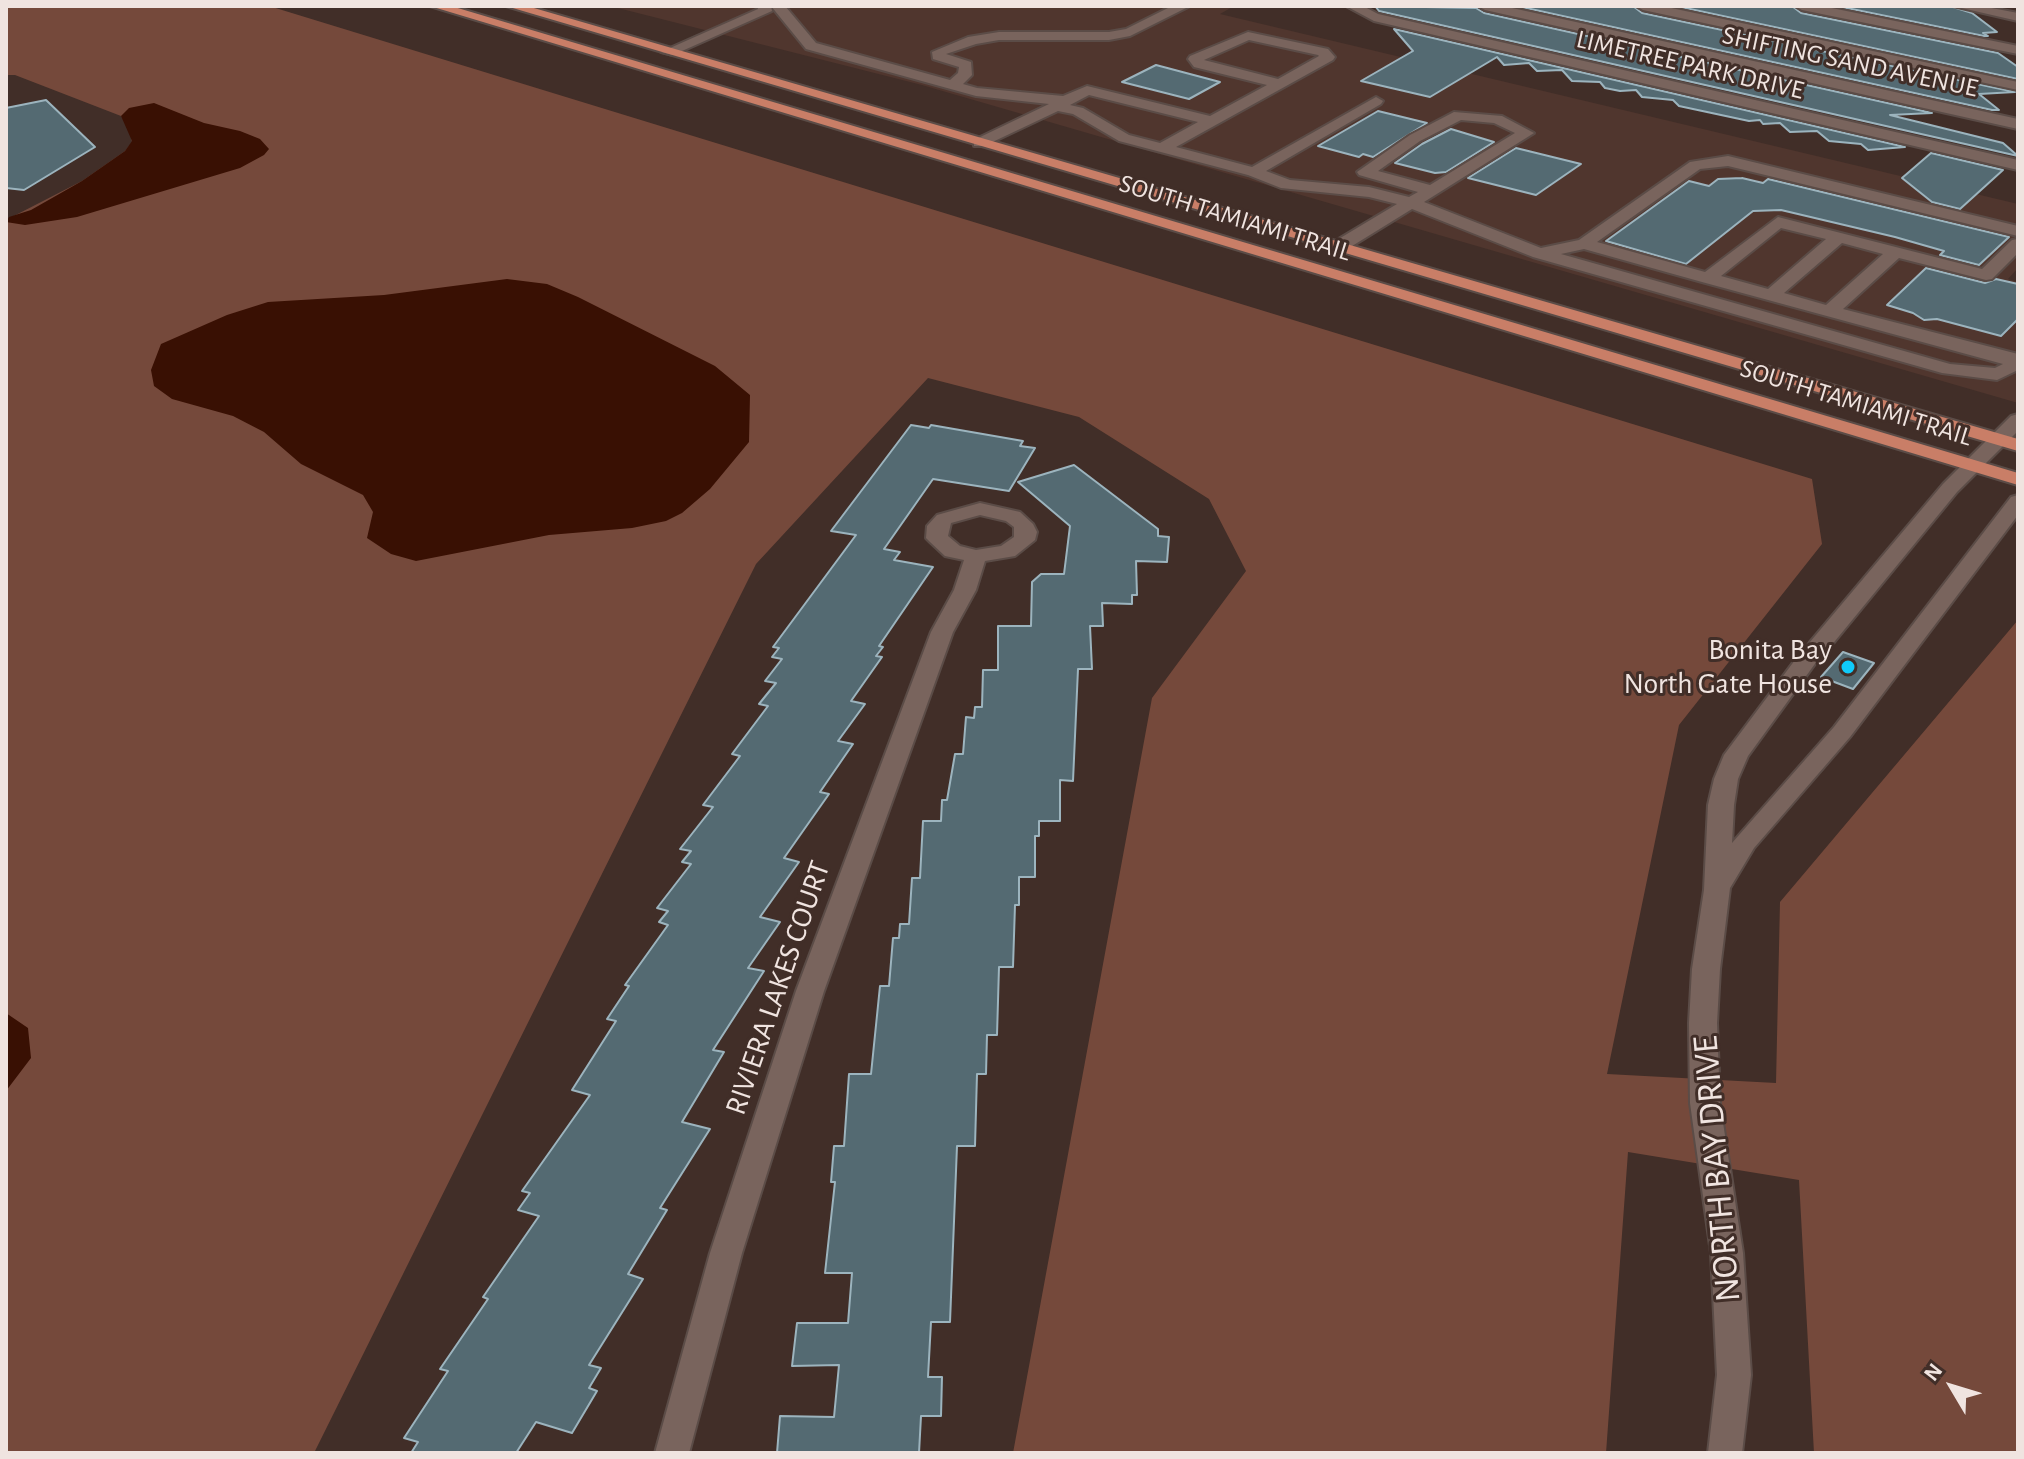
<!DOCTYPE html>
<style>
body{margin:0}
#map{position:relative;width:2024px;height:1459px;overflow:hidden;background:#412e28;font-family:"Alegreya Sans",sans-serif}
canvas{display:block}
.frame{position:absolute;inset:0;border:8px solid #f0e4e0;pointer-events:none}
.north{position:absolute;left:1912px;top:1347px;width:80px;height:80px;-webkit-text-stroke:6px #412e28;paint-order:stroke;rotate:308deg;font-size:22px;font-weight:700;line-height:32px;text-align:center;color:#f0e4e0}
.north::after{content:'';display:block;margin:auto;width:28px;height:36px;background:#f0e4e0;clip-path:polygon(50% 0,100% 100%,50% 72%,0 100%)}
</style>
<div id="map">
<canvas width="2024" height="1459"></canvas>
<div class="frame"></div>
<div class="north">N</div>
</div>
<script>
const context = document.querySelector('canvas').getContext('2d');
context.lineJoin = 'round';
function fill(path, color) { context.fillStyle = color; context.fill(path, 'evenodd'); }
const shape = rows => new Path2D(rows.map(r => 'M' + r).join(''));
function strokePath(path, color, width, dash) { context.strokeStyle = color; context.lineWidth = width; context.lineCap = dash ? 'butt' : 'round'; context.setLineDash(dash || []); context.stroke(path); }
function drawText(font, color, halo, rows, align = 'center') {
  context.font = font + ' "Alegreya Sans",sans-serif'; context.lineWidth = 6; context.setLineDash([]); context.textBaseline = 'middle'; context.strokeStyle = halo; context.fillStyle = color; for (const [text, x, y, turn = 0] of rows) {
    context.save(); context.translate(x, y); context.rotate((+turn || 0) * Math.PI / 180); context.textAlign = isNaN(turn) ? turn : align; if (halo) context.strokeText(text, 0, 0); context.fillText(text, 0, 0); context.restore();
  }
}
const built = shape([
 [610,6,1234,6,1220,14,2018,204,2018,268,2008,279,2018,282,2018,403,922,85]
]);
const green = shape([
 [6,6,269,6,1812,479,1822,544,1679,725,1607,1074,1776,1083,1780,902,2018,620,2018,1453,1814,1453,1799,1180,1628,1152,1606,1453,1013,1453,1152,698,1246,571,1209,499,1079,417,928,378,756,564,314,1453,6,1453,6,220,82,181,125,151,132,142,129,128,121,116,15,75,6,75]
]);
const water = shape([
 [154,103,204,123,240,131,260,139,269,149,264,155,240,168,77,217,25,225,6,222,9,217,31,210,82,181,125,151,132,141,121,116,129,108],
 [507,279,547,284,578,297,715,366,750,395,749,442,710,489,682,513,666,521,632,528,549,535,416,561,391,554,367,538,373,512,363,495,301,464,264,432,233,416,172,399,154,386,151,370,161,344,227,315,268,302,384,295],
 [6,1013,28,1028,31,1058,6,1091]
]);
const building = shape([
 [1375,6,1476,8,1484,13,1932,113,1890,115,2003,143,2018,156,1379,11,1375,6],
 [1517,6,1633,6,1642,13,2015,92,1979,94,1999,110,1992,110,1517,6],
 [1676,6,1792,6,1801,13,1998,53,2018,67,2018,79,1676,6],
 [1837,6,1950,6,1972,13,1997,32,1983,33,1988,36,1984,36,1837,6],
 [1394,29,1905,147,1868,150,1861,144,1829,141,1817,131,1790,132,1780,123,1763,124,1760,120,1749,121,1679,106,1673,100,1642,97,1636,90,1620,91,1605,88,1600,82,1572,81,1562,70,1537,71,1529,63,1504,65,1497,57,1430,97,1361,81,1413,51,1394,29],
 [1156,65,1220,82,1189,99,1122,82,1156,65],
 [46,100,95,147,24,190,6,188,6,108,46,100],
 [1378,111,1427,123,1373,157,1363,154,1359,157,1318,146,1378,111],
 [1451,129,1494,142,1446,172,1435,173,1395,163,1422,144,1451,129],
 [1516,148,1581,164,1536,195,1468,178,1516,148],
 [1931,153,2003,170,1960,209,1932,202,1902,178,1931,153],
 [1742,178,1763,183,1768,179,2009,237,1979,265,1940,255,1944,251,1895,237,1781,210,1753,211,1686,264,1606,241,1689,181,1709,186,1718,179,1742,178],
 [1926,268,1985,283,1996,279,2018,284,2018,319,2001,336,1937,319,1924,320,1913,313,1887,305,1926,268],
 [911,425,929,428,931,425,1023,441,1020,446,1035,448,1009,491,933,479,884,549,900,552,894,560,933,567,879,646,883,647,876,656,882,657,851,701,865,704,838,741,853,744,820,792,829,794,784,858,799,862,760,917,780,922,748,968,764,971,713,1050,724,1052,682,1122,710,1129,660,1208,667,1210,628,1274,643,1279,589,1365,601,1368,589,1388,597,1391,572,1433,536,1422,516,1453,411,1453,418,1442,404,1438,448,1371,440,1369,488,1299,483,1297,539,1216,518,1210,530,1193,522,1191,590,1095,572,1090,616,1021,607,1019,629,986,625,985,668,925,659,922,668,911,657,908,691,864,682,862,691,851,680,849,713,807,703,805,740,756,732,754,768,706,759,704,776,683,765,681,782,659,772,657,779,648,773,647,856,535,831,531,911,425],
 [1074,465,1158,529,1158,536,1169,537,1167,562,1136,561,1137,595,1132,595,1132,604,1102,603,1103,626,1090,626,1092,669,1078,669,1073,781,1060,780,1060,821,1039,821,1039,836,1035,836,1035,877,1019,877,1019,905,1015,905,1013,967,999,967,997,1035,987,1035,986,1074,977,1074,975,1146,957,1146,950,1322,931,1322,928,1377,942,1377,941,1416,921,1416,919,1453,777,1453,780,1416,834,1417,839,1365,792,1366,797,1323,848,1323,852,1273,825,1273,835,1182,831,1182,834,1146,844,1146,849,1074,871,1074,880,986,889,986,893,938,899,938,900,924,909,924,912,878,920,878,923,821,941,821,942,800,947,800,955,754,963,754,966,717,974,718,975,707,982,707,983,670,998,670,998,626,1031,626,1032,582,1041,574,1064,574,1070,526,1018,482,1074,465],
 [1843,652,1874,663,1853,689,1821,677,1843,652]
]);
const minor = shape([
 [757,6,771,6,772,11,673,55,661,52,758,9,757,6],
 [771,6,785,6,816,43,950,80,958,73,959,67,933,59,932,52,968,37,999,32,1109,32,1126,29,1172,6,1190,6,1130,36,1109,40,999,40,976,44,946,54,971,62,972,75,963,84,977,88,1063,96,1087,86,1210,116,1267,85,1194,67,1188,59,1190,56,1248,32,1328,49,1335,57,1333,60,1176,147,1252,167,1376,97,1383,101,1381,104,1266,171,1290,180,1369,187,1409,197,1418,192,1359,175,1357,172,1410,135,1454,112,1502,116,1534,133,1424,202,1541,248,1579,240,1690,162,1728,156,2018,226,2018,236,1728,166,1700,169,1597,242,1705,272,1778,217,1982,269,2012,240,2018,239,2018,253,1992,279,1986,280,1899,258,1843,309,2018,354,2018,370,1997,380,1942,373,1533,257,1412,209,1344,251,1332,251,1330,247,1332,243,1397,204,1369,197,1281,188,1248,175,1119,141,1073,114,1058,111,984,146,974,146,974,140,1049,104,976,96,806,49,771,6],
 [1249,40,1318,55,1319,56,1278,79,1204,60,1249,40],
 [1089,95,1198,122,1160,143,1129,135,1083,108,1070,105,1089,95],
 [1461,120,1494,123,1515,133,1430,185,1378,171,1420,141,1461,120],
 [1781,228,1826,239,1768,289,1721,276,1781,228],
 [1842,243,1883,254,1826,305,1784,293,1842,243],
 [1584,249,1702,282,2003,364,1995,368,1950,364,1561,254,1584,249],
 [1346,6,1363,6,1378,14,2018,160,2018,170,1374,21,1346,6],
 [1478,6,1503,6,2018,119,2018,129,1485,10,1478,6],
 [1636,6,1662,6,2018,82,2018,90,1643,10,1636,6],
 [1795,6,1822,6,2018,46,2018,54,1802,10,1795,6],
 [1953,6,1981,6,2018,13,2018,21,1953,6],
 [2018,414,2018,431,1957,492,1826,652,1810,652,1807,647,1810,642,1943,484,2011,416,2018,414],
 [2018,495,2018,515,1850,737,1754,848,1730,888,1720,969,1717,1023,1720,1103,1743,1253,1751,1375,1742,1453,1708,1453,1717,1375,1711,1253,1690,1103,1689,1023,1692,969,1704,890,1708,805,1714,779,1724,755,1798,656,1814,656,1817,661,1748,756,1738,779,1734,805,1732,843,1834,727,2011,497,2018,495],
 [980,503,1020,512,1033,524,1037,532,1035,540,1015,556,985,561,976,590,953,632,824,991,742,1253,689,1453,655,1453,710,1253,796,991,931,632,954,590,964,560,945,556,930,542,926,538,927,526,937,515,980,503],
 [980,515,1006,521,1014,527,1014,537,1001,546,976,550,960,546,948,536,951,523,980,515]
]);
const major = shape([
 [430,6,451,6,2018,473,2018,485,430,6],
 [506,6,527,6,2018,439,2018,451,506,6]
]);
const markers = [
 [1848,667,8,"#10cafa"]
];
const farStreetnames = [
 ["SHIFTING SAND AVENUE",1850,62,12],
 ["LIMETREE PARK DRIVE",1690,65,13],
 ["SOUTH TAMIAMI TRAIL",1235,218,17],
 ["SOUTH TAMIAMI TRAIL",1856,403,17]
];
const poiNames = [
 ["Bonita Bay",1832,650],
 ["North Gate House",1832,684]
];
const streetNames = [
 ["RIVIERA LAKES COURT",778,988,-71]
];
const nearStreetnames = [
 ["NORTH BAY DRIVE",1717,1169,-95]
];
fill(built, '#50362e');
fill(green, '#75493b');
fill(water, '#391003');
fill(building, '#546a72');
strokePath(building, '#9cb4be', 2);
strokePath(minor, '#5b4c47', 4);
strokePath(major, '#5b4c47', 4);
fill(minor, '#79645d');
fill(major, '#c97e67');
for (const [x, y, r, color] of markers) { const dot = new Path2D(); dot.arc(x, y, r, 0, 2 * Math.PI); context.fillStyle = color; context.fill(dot); strokePath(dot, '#412e28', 3); }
drawText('26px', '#f0e4e0', '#412e28', farStreetnames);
drawText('30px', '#f0e4e0', '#412e28', poiNames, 'right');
drawText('30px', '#f0e4e0', '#412e28', streetNames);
drawText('36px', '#f0e4e0', '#412e28', nearStreetnames);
</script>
